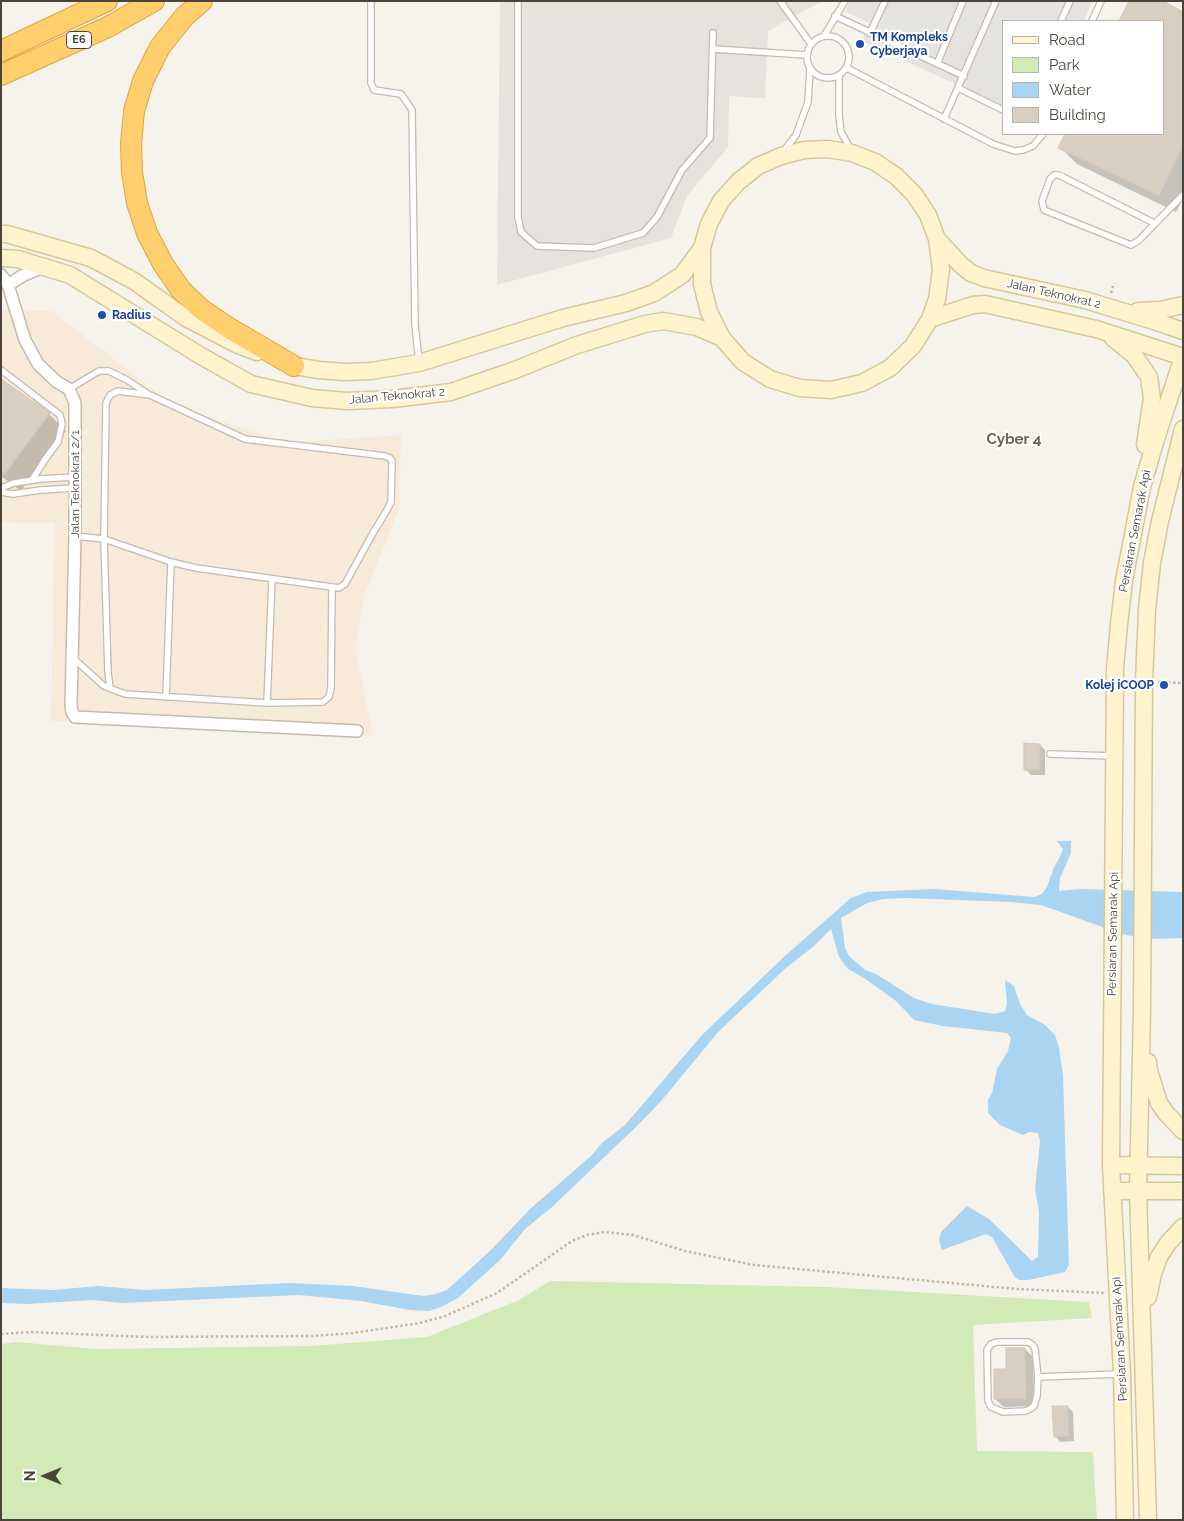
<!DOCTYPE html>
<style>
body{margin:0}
#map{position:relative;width:1184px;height:1521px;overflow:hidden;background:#f6f3ec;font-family:Raleway,sans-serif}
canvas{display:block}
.frame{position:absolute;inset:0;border:2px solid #4b4439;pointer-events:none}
.legend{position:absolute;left:1002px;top:20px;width:162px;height:115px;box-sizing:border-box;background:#fff;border:1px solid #b7b4b0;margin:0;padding:6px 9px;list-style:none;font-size:15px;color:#4b4439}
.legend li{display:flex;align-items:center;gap:10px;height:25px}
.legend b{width:25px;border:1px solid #b7b4b0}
.north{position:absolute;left:20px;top:1451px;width:50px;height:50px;-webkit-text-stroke:4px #fff;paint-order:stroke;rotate:270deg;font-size:14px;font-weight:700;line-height:20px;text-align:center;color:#4b4439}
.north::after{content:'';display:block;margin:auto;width:18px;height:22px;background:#4b4439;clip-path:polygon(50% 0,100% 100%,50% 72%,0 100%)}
</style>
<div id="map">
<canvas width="1184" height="1521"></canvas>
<div class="frame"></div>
<ul class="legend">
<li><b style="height:6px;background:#fff3cd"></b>Road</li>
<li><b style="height:14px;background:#d2eab5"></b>Park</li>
<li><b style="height:14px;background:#a9d4f2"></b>Water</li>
<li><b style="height:14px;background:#d8cfc1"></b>Building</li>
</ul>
<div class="north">N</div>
</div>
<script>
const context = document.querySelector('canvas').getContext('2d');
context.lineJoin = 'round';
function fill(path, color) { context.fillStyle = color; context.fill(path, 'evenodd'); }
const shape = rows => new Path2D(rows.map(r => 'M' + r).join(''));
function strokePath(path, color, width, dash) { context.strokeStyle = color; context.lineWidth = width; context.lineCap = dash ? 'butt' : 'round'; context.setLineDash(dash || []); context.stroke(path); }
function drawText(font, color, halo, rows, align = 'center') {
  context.font = font + ' Raleway,sans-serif'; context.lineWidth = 4.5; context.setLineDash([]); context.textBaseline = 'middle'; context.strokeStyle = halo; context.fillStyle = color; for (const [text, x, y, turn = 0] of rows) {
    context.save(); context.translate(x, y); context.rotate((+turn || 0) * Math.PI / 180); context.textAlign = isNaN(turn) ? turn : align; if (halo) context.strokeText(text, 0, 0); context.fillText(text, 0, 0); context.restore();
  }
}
const commercial = shape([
 [1,309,52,311,171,404,286,443,401,435,399,509,365,593,355,647,373,736,51,721,55,523,1,522]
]);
const industrial = shape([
 [500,1,822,1,768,31,765,98,729,96,728,147,687,196,671,238,497,285]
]);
const green = shape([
 [550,1281,825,1287,1089,1302,1092,1318,973,1325,977,1451,1093,1452,1097,1520,1,1520,1,1344,16,1342,96,1349,311,1346,427,1337,519,1300]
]);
const parking = shape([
 [850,1,1092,1,1084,21,1003,21,1003,106,862,41,869,23,846,12]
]);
const water = shape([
 [1057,841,1071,841,1071,853,1060,878,1059,891,1080,889,1183,892,1183,938,1147,939,1122,934,1041,905,1011,902,905,898,884,899,867,903,841,918,845,948,849,956,865,970,876,974,914,998,932,1004,995,1014,1005,1011,1007,1003,1005,980,1014,986,1020,1004,1027,1015,1045,1025,1055,1035,1059,1047,1063,1076,1069,1265,1065,1272,1028,1280,1019,1280,1014,1276,992,1237,986,1234,942,1250,939,1240,941,1232,967,1206,989,1219,1032,1261,1038,1257,1039,1212,1035,1189,1040,1141,1038,1133,1029,1132,1023,1135,1000,1125,988,1113,988,1100,992,1093,997,1069,1008,1051,1011,1038,1007,1033,943,1026,914,1020,896,1001,864,978,848,969,839,957,831,929,814,946,786,968,719,1031,662,1100,639,1124,552,1207,525,1229,500,1260,458,1298,441,1307,429,1311,410,1310,361,1301,299,1295,122,1303,92,1300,28,1304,1,1303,1,1288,53,1290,98,1286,145,1290,289,1283,353,1286,423,1296,436,1294,447,1290,492,1249,530,1209,591,1156,603,1142,625,1125,702,1035,786,955,851,898,867,892,934,889,1034,897,1042,894,1047,887,1054,867,1060,857,1063,849]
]);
const shadow = shape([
 [1131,1,1183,13,1183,199,1176,212,1077,164,1060,147,1066,134,1163,134,1163,21,1121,21],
 [1,380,49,414,66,431,21,491,1,476],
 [1040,745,1045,750,1045,775,1031,775,1025,769],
 [1025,1349,1033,1357,1034,1406,1004,1407,995,1399,1008,1370],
 [1068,1407,1073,1412,1074,1441,1060,1442,1055,1436]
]);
const building = shape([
 [1129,1,1163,1,1183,12,1183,146,1159,196,1058,148,1065,134,1163,134,1163,21,1119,21,1129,1],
 [1,379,50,413,4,475,1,473,1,379],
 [1024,743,1040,744,1040,770,1024,770,1024,743],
 [1006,1348,1025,1348,1026,1399,994,1399,994,1369,1006,1369,1006,1348],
 [1052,1406,1068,1406,1069,1436,1054,1437,1052,1406]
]);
const path = shape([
 [1111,293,1114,283],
 [1158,682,1183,683],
 [1,1334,31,1332,147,1337,312,1336,353,1333,420,1323,445,1316,497,1293,572,1241,587,1235,605,1232,633,1235,685,1251,754,1265,1017,1289,1105,1293]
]);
const lane = shape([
 [371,1,371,83,374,90,401,94,412,110,415,325,419,361],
 [518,1,518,217,521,232,537,246,594,248,643,233,657,217,682,170,710,138,713,33],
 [780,1,811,44],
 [835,16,964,76],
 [1061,21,1070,1],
 [1092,21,1101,1],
 [870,33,885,1],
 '807 57a21 21 0 1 1 42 0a21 21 0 1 1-42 0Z',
 [824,36,845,1],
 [713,49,807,55],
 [937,64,963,1],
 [847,68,993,144,1015,151,1023,150,1033,146,1043,134],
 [839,75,839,115,841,132,851,150],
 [958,88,1003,110],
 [944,119,996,1],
 [783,152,796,135,808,102,810,69],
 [1154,223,1059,175,1054,175,1050,179,1042,201,1044,210,1131,245,1138,241,1183,195],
 [1,370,60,415,62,424,58,442,46,458,32,480],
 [69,389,99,371,109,371,127,380,148,394],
 [1,488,14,483,40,479,74,477],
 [1,492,13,494,41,490,74,488],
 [75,536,104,539,171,562,196,568,339,588,345,584,373,533,387,510,391,502,392,461,390,458,385,456,245,439,150,395,118,391,110,395,106,403,104,539,108,672,110,688],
 [73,658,104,686,125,694,267,703,323,702,329,697,331,688,332,588],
 [166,697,171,562],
 [267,703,272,579],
 [1050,754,1112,756],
 [1038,1377,1037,1396,1034,1406,1030,1409,1025,1411,1003,1412,991,1407,988,1401,987,1350,991,1344,997,1342,1028,1342,1033,1345,1035,1349,1038,1377,1120,1374]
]);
const street = shape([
 [1,275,8,285,25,340,38,364,57,382,69,389,75,403,75,536,71,705,72,712,75,717,357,731],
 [8,285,22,276,43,267]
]);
const secondary = shape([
 [1,234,7,234,91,258,134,281,186,318,236,344,257,352],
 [937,239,961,265,971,273,984,278,1085,300,1154,321,1183,331],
 [1,258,18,259,70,275,201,356,251,384,312,398,347,401,392,399,451,392,515,370,577,345,645,324,663,321,697,327,722,338],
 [1138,311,1160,310,1183,305],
 [930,319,973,305,985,304,1096,329,1183,357],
 [1113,338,1134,355,1149,377,1152,398,1145,445],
 [282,361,294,366,319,370,345,372,371,371,419,363,563,318,626,303,654,293,682,275,702,248,709,224,721,201,738,182,758,166,781,156,804,150,828,149,852,153,875,162,896,176,914,194,928,215,937,239,941,270,937,299,930,319,913,346,890,368,862,383,831,390,800,388,770,379,743,362,722,338,709,312,702,284,702,248],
 [1148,1062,1149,1071,1159,1103,1166,1113,1183,1131],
 [1111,1165,1183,1166],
 [1112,1191,1183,1191],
 [1148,1297,1153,1274,1159,1257,1168,1243,1183,1227],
 [1125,1520,1122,1374,1111,1165,1115,669,1119,624,1124,581,1142,487,1155,442,1183,357],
 [1148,1520,1138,1191,1142,1010,1144,682,1147,609,1152,563,1160,521,1183,429]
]);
const highway = shape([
 [202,1,184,17,160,47,143,81,134,111,131,144,132,172,137,203,147,233,163,264,181,290,201,309,229,328,294,366],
 [1,51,107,1],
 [1,75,108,27,154,1]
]);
const markers = [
 [860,44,5,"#1a4fb4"],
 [102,315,5,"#1a4fb4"],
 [1164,685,5,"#1a4fb4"]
];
const shields = [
 [79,40,25]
];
const shieldNames = [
 ["E6",79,40]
];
const transitNames = [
 ["TM Kompleks",870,37],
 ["Cyberjaya",870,51],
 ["Radius",112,315],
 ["Kolej iCOOP",1154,685,"right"]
];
const streetNames = [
 ["Jalan Teknokrat 2",1054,294,13],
 ["Jalan Teknokrat 2",397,396,-5],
 ["Jalan Teknokrat 2/1",75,484,-90],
 ["Persiaran Semarak Api",1135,531,-79],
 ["Persiaran Semarak Api",1113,934,-89],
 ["Persiaran Semarak Api",1120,1339,-93]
];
const quarterNames = [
 ["Cyber 4",1014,439]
];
fill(commercial, '#f7ead8');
fill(industrial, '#e6e2dd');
fill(green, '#d2eab5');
fill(parking, '#e5e3e0');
fill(water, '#a9d4f2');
fill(shadow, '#0003');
fill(building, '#d8cfc1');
strokePath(building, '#d3c7b4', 1);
strokePath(lane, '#c2bbae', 8);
strokePath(street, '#c2bbae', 14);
strokePath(secondary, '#d6c79b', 19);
strokePath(highway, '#e0a43c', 22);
strokePath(path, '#c4b79f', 2.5, [2.5, 2.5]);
strokePath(lane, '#fff', 5.5);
strokePath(street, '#fff', 11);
strokePath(secondary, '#fff3cd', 16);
strokePath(highway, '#ffcf6e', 20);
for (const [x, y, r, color] of markers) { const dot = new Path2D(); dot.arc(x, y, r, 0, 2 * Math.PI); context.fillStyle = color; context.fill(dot); strokePath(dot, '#fff', 2); }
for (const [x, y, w] of shields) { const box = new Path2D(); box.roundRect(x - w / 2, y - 8.5, w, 17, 4); context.fillStyle = '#fff'; context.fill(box); strokePath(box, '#4b4439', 1); }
drawText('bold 11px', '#4b4439', null, shieldNames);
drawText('bold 12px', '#164399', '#fff', transitNames, 'left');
drawText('12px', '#4b4439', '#fff', streetNames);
drawText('bold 15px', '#6e6250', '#fff', quarterNames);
</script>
